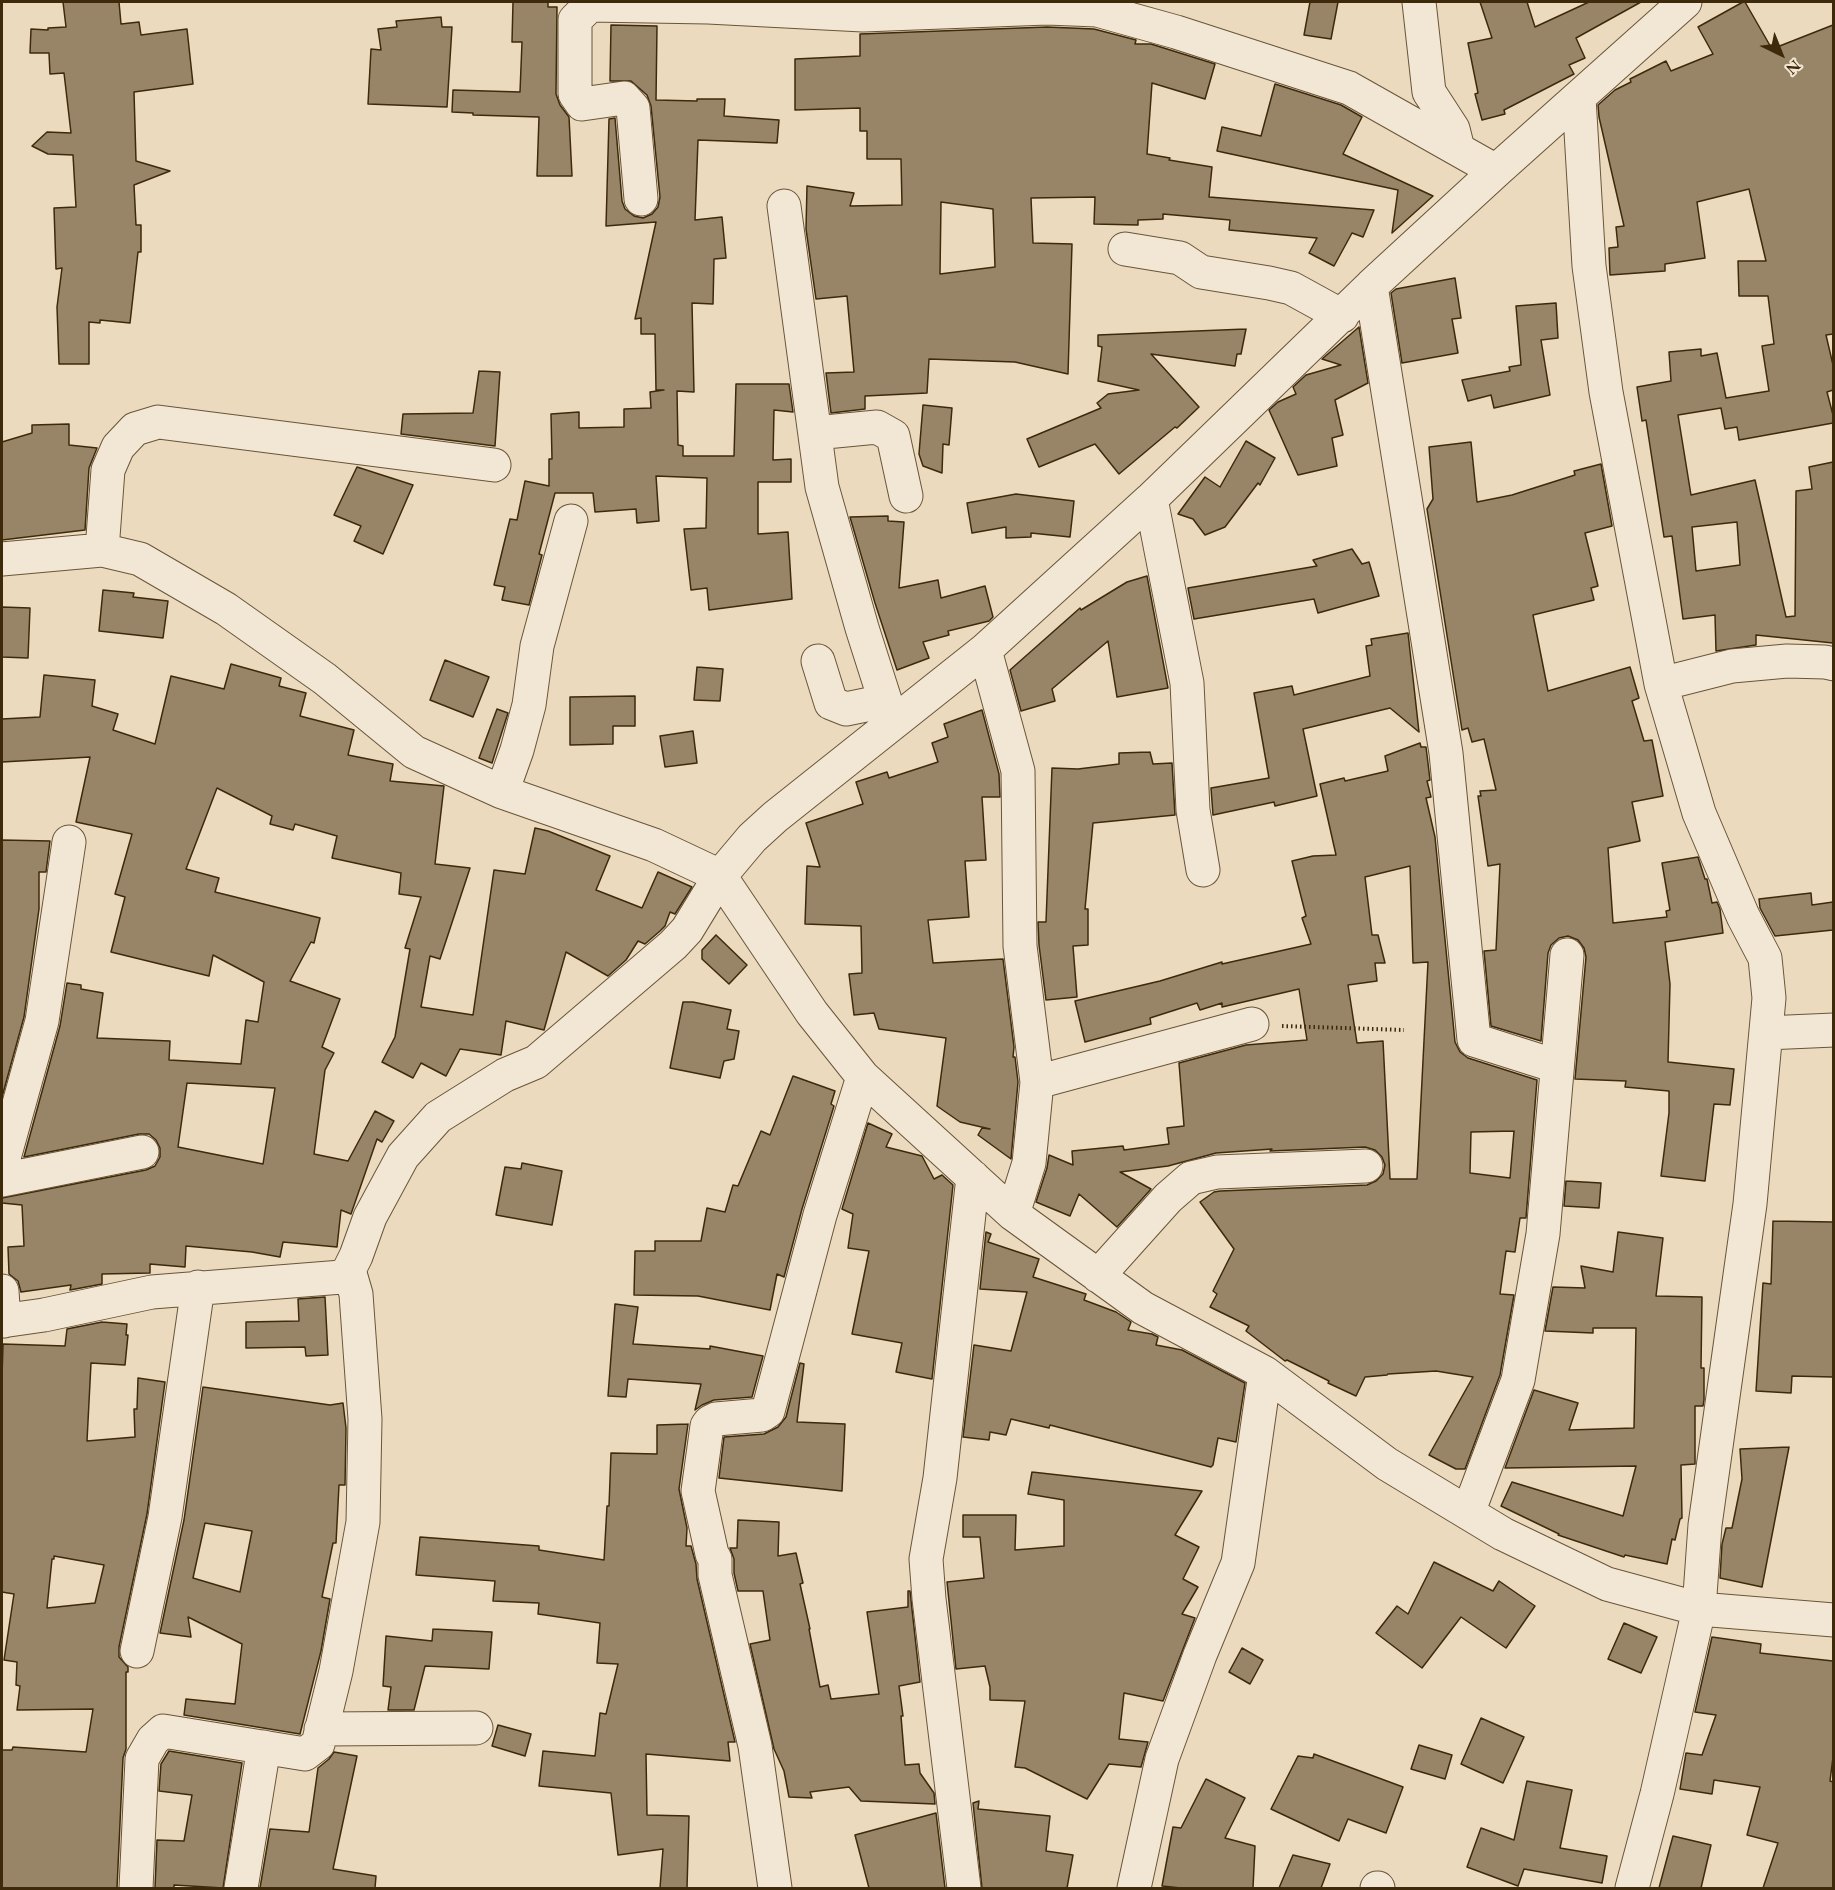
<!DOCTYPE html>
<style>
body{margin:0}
#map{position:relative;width:1835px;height:1890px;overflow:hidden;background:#ebdabe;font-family:"EB Garamond",serif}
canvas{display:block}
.frame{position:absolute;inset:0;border:3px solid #3e290b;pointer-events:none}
.north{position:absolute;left:1751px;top:24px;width:60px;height:60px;-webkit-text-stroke:4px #f2e7d5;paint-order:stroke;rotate:137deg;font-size:16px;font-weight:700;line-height:24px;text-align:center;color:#3e290b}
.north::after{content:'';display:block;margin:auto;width:21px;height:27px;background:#3e290b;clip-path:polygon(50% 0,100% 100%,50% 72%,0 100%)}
</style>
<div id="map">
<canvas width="1835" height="1890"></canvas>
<div class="frame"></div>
<div class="north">N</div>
</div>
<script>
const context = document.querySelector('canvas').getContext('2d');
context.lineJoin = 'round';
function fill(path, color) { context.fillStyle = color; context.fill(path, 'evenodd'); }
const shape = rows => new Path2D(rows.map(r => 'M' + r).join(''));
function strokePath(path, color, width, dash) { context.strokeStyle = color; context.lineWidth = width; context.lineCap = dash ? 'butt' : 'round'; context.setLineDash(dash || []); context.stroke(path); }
const building = shape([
 [63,2,119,2,121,24,139,22,141,35,187,29,193,84,134,92,136,161,170,171,134,185,136,225,141,225,141,252,138,252,130,323,100,320,100,323,89,322,89,364,59,364,57,307,62,268,56,269,54,208,76,207,73,155,48,154,32,146,47,132,71,133,64,73,50,74,49,53,30,53,31,29,48,30,48,28,66,27,63,2],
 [513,2,548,2,548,7,557,7,556,94,560,105,569,117,572,176,537,176,539,117,473,115,473,113,452,112,453,90,520,92,522,42,512,42,513,2],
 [1310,2,1338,2,1331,39,1304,35,1310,2],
 [1480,2,1527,2,1535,27,1589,2,1641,2,1576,38,1585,58,1569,65,1574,74,1504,110,1505,114,1482,120,1475,94,1478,93,1468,43,1492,38,1480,2],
 [1743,2,1745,2,1772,49,1833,25,1833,334,1826,335,1833,365,1833,390,1827,392,1833,415,1833,423,1739,440,1737,427,1725,429,1721,408,1678,415,1691,495,1755,480,1786,617,1795,616,1796,491,1812,489,1809,467,1833,462,1833,643,1756,635,1756,645,1716,651,1715,615,1683,619,1672,536,1664,537,1646,420,1642,421,1637,387,1671,381,1669,352,1701,349,1701,356,1717,353,1726,398,1769,391,1762,346,1774,344,1768,296,1739,296,1738,261,1766,261,1749,189,1697,202,1705,258,1665,264,1665,271,1610,275,1609,248,1618,247,1616,227,1624,226,1599,117,1598,105,1615,90,1631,82,1630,79,1666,61,1671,71,1713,54,1698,27,1743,2],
 [1737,522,1740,565,1696,571,1692,527,1737,522],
 [441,17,442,27,452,27,447,107,368,104,371,49,381,50,378,29,397,27,396,21,441,17],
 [611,25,657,26,656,100,697,101,697,99,725,99,724,116,779,120,777,143,698,140,695,220,722,217,726,258,714,259,713,304,692,303,694,392,677,391,678,445,683,446,683,456,734,456,736,384,789,384,793,412,774,410,773,460,791,459,791,482,758,482,758,534,788,532,792,599,709,610,707,588,691,590,684,529,706,528,707,478,656,476,659,521,637,523,636,509,595,512,593,493,555,493,539,554,542,555,529,605,502,600,505,587,494,585,510,519,517,520,525,481,549,486,549,459,552,459,551,414,579,412,579,428,624,427,624,409,651,408,650,392,664,390,656,390,655,334,641,334,641,318,635,319,656,222,606,226,609,119,615,118,622,201,625,209,634,216,643,218,652,214,658,207,660,197,651,106,647,95,631,81,610,81,611,25],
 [1047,27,1094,29,1136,40,1135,44,1151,44,1215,64,1205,99,1152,83,1147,154,1170,158,1169,160,1212,167,1209,197,1374,210,1363,237,1352,233,1334,266,1309,253,1317,238,1229,230,1230,220,1163,214,1163,219,1138,220,1138,225,1094,224,1095,197,1031,198,1033,243,1072,244,1068,374,1015,362,929,359,927,393,865,396,865,409,831,413,826,373,854,372,847,296,816,299,806,229,807,186,854,193,850,206,902,205,901,159,867,159,867,131,860,131,860,108,795,110,795,59,860,56,860,34,1047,27],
 [941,202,993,209,995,267,940,274,941,202],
 [1275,84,1341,105,1362,117,1343,154,1433,196,1392,233,1398,190,1217,151,1222,127,1261,136,1275,84],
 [1455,278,1461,318,1452,319,1458,353,1402,363,1391,293,1396,289,1455,278],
 [1556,303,1558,338,1541,340,1550,395,1494,408,1491,395,1468,401,1462,380,1510,371,1509,367,1521,365,1516,306,1556,303],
 [1359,327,1368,383,1335,400,1343,435,1332,438,1337,466,1298,475,1269,410,1278,402,1296,394,1293,387,1306,375,1341,365,1322,359,1359,327],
 [1246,329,1241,354,1237,354,1235,366,1151,354,1199,407,1177,428,1175,427,1119,474,1095,444,1039,467,1027,439,1101,408,1097,403,1108,394,1139,390,1098,381,1102,347,1098,346,1098,335,1246,329],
 [479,371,500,372,495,446,401,434,403,414,473,413,479,371],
 [923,405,952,408,949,445,943,444,942,473,923,466,919,454,923,405],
 [69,424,69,445,97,448,89,468,85,530,2,540,2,442,32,433,32,425,69,424],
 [1246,441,1275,458,1260,485,1258,483,1225,527,1205,535,1193,519,1178,514,1205,477,1220,487,1246,441],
 [1471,442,1477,502,1512,495,1575,475,1574,471,1601,464,1612,526,1585,533,1598,586,1591,588,1594,600,1533,615,1548,691,1630,667,1639,698,1632,701,1644,741,1652,740,1663,796,1632,802,1640,841,1608,848,1613,923,1667,917,1666,911,1670,910,1662,863,1698,857,1705,879,1707,879,1712,903,1717,902,1720,909,1723,933,1665,942,1670,984,1668,1062,1734,1069,1730,1105,1714,1104,1705,1181,1661,1176,1669,1113,1669,1091,1625,1087,1626,1081,1575,1079,1586,957,1584,948,1578,940,1568,936,1559,938,1551,945,1548,953,1541,1041,1491,1026,1484,951,1496,950,1500,864,1488,866,1478,796,1481,796,1480,791,1496,790,1484,739,1472,742,1468,728,1462,730,1427,509,1433,499,1429,447,1471,442],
 [357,467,413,485,383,554,354,541,361,526,334,515,357,467],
 [1016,494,1074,501,1070,537,1031,533,1031,537,1006,538,1006,527,972,533,967,503,1016,494],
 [888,516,888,521,904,522,899,588,938,580,941,598,985,586,993,617,989,621,948,631,949,635,923,642,929,658,897,670,875,603,850,517,888,516],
 [1352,549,1362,564,1369,562,1379,596,1318,613,1314,599,1194,619,1188,588,1317,566,1313,560,1352,549],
 [1147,576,1168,688,1117,697,1108,641,1052,689,1055,701,1021,711,1010,670,1080,608,1081,610,1127,582,1147,576],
 [103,590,134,593,133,597,168,601,163,638,99,631,103,590],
 [2,607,30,608,28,658,2,657,2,607],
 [1408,633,1419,732,1390,708,1303,729,1317,796,1275,806,1274,802,1213,815,1211,788,1269,778,1254,693,1292,686,1294,695,1370,676,1366,646,1372,645,1371,639,1408,633],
 [445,660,489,677,473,717,430,700,445,660],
 [231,664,281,678,279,686,306,693,300,716,354,730,348,755,393,764,390,781,444,786,435,864,470,868,440,959,430,956,421,1007,473,1015,494,870,525,874,535,828,548,831,610,856,596,890,642,908,658,872,692,887,675,914,670,912,665,926,660,931,645,944,638,941,626,960,608,976,566,952,544,1030,506,1021,501,1055,460,1049,446,1076,421,1063,413,1078,382,1062,395,1037,410,949,405,948,421,897,399,894,401,873,332,858,337,836,295,824,293,830,270,824,272,816,217,788,186,869,219,878,215,892,320,918,314,943,311,942,290,981,340,999,322,1047,334,1053,325,1070,314,1154,348,1161,375,1111,394,1121,382,1142,377,1139,351,1214,341,1210,337,1247,283,1242,280,1257,252,1252,186,1246,185,1267,150,1264,150,1273,102,1274,102,1284,70,1290,71,1285,21,1292,18,1281,9,1274,8,1247,24,1246,22,1205,2,1203,2,1198,146,1170,155,1166,160,1157,160,1148,156,1140,149,1134,139,1134,24,1157,60,1026,67,983,81,985,81,989,103,993,97,1038,170,1041,169,1060,241,1064,246,1020,258,1022,264,982,213,955,209,976,111,952,125,897,115,894,132,834,76,822,90,757,2,762,2,719,40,717,44,675,95,680,92,706,118,714,113,730,155,744,171,676,224,689,231,664],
 [187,1083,275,1088,263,1164,178,1147,187,1083],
 [697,667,723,669,720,701,694,700,697,667],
 [635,696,635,726,613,726,613,744,570,745,570,697,635,696],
 [497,709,508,713,492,763,479,758,497,709],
 [982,710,999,774,1000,797,982,797,986,860,965,861,969,917,928,920,933,963,1003,959,1014,1047,1013,1057,1015,1057,1018,1082,1011,1159,978,1135,982,1128,990,1129,960,1122,937,1106,946,1038,879,1029,874,1013,854,1015,849,974,862,973,861,926,805,924,807,866,820,867,806,823,863,804,856,782,887,772,889,778,938,762,932,743,948,737,944,724,982,710],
 [693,731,697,763,665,767,660,736,693,731],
 [1420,743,1421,747,1426,747,1427,755,1430,780,1427,781,1431,797,1426,798,1435,837,1455,1042,1460,1052,1468,1058,1537,1080,1526,1218,1520,1218,1515,1252,1506,1251,1500,1294,1514,1295,1500,1375,1465,1469,1456,1469,1429,1455,1473,1377,1436,1371,1388,1374,1387,1375,1365,1377,1356,1396,1328,1383,1329,1381,1287,1360,1285,1361,1246,1331,1249,1326,1210,1307,1217,1294,1213,1291,1234,1249,1200,1202,1214,1192,1220,1191,1367,1185,1376,1181,1383,1174,1385,1165,1382,1157,1375,1150,1365,1147,1270,1151,1272,1149,1216,1153,1168,1166,1120,1172,1151,1189,1117,1227,1079,1194,1070,1216,1036,1202,1047,1168,1049,1155,1073,1165,1072,1151,1123,1146,1124,1150,1169,1144,1167,1128,1184,1126,1179,1063,1246,1045,1307,1040,1299,989,1222,1007,1222,1003,1200,1010,1197,1003,1150,1018,1151,1024,1085,1042,1075,1001,1160,981,1222,962,1222,964,1311,944,1302,918,1306,916,1292,861,1313,856,1336,855,1320,784,1344,778,1345,781,1388,771,1385,756,1420,743],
 [1410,866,1413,963,1428,962,1417,1179,1390,1179,1383,1041,1357,1043,1348,985,1377,981,1375,963,1385,963,1378,935,1372,935,1365,877,1410,866],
 [1514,1131,1510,1178,1470,1173,1471,1132,1514,1131],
 [1150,752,1153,764,1172,763,1175,815,1093,823,1085,909,1088,909,1088,945,1073,946,1077,997,1046,1000,1039,945,1038,922,1046,922,1052,768,1078,769,1119,764,1119,753,1150,752],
 [2,840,50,841,46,872,39,872,39,909,24,1017,2,1097,2,840],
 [1811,893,1812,905,1833,902,1833,930,1775,936,1760,908,1759,899,1811,893],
 [716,935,747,965,729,984,702,959,702,950,716,935],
 [683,1002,693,1002,731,1010,727,1029,739,1031,734,1059,724,1061,720,1078,670,1068,683,1002],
 [793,1076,835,1091,831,1104,834,1106,802,1209,784,1277,777,1274,770,1310,698,1296,634,1295,635,1251,655,1251,655,1241,701,1241,707,1208,725,1212,733,1185,738,1186,761,1131,770,1135,793,1076],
 [868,1123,892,1134,886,1147,922,1156,934,1179,942,1175,953,1185,932,1379,896,1372,902,1343,852,1334,869,1251,848,1248,853,1214,842,1209,868,1123],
 [522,1163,562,1171,552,1225,496,1215,505,1167,521,1169,522,1163],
 [1566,1181,1601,1183,1599,1208,1564,1206,1566,1181],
 [1773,1221,1833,1222,1833,1377,1792,1376,1791,1393,1756,1391,1763,1283,1771,1284,1773,1221],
 [986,1232,991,1234,988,1242,1039,1259,1033,1277,1086,1294,1084,1300,1116,1312,1131,1322,1128,1330,1152,1334,1158,1337,1156,1345,1182,1350,1245,1383,1236,1442,1218,1438,1213,1465,1211,1467,1050,1425,1049,1428,1011,1419,1006,1435,990,1432,989,1440,963,1437,974,1345,1011,1351,1027,1292,980,1289,986,1232],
 [1618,1232,1663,1238,1656,1296,1702,1297,1701,1368,1704,1368,1704,1400,1703,1406,1695,1406,1695,1464,1681,1465,1682,1518,1680,1519,1675,1540,1672,1539,1667,1564,1625,1555,1624,1557,1558,1535,1559,1534,1501,1506,1512,1482,1623,1516,1636,1466,1505,1468,1534,1390,1578,1403,1569,1430,1634,1428,1636,1328,1593,1328,1593,1333,1545,1331,1553,1287,1585,1288,1581,1266,1613,1272,1618,1232],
 [325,1297,328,1355,306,1356,305,1347,246,1348,246,1322,299,1321,298,1299,325,1297],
 [615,1304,638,1307,633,1344,710,1349,710,1346,763,1356,752,1397,714,1400,702,1405,695,1410,701,1384,628,1379,626,1397,608,1396,615,1304],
 [102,1322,127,1324,126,1335,128,1335,125,1365,91,1363,87,1441,135,1437,134,1409,137,1409,138,1378,165,1382,147,1514,119,1647,119,1657,128,1667,128,1672,126,1672,126,1749,123,1758,117,1888,2,1888,2,1750,12,1750,13,1747,86,1752,93,1709,17,1710,20,1686,16,1685,17,1662,4,1660,14,1594,2,1592,2,1377,3,1344,65,1346,67,1329,102,1322],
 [54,1556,104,1565,95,1603,47,1608,52,1559,54,1559,54,1556],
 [800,1363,804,1364,797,1422,845,1424,842,1491,719,1478,724,1437,764,1434,778,1427,786,1417,800,1363],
 [203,1387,330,1405,343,1403,346,1428,345,1485,339,1485,336,1543,333,1543,322,1597,330,1599,321,1651,300,1734,184,1715,186,1699,235,1704,242,1644,188,1617,191,1637,160,1633,184,1520,203,1387],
 [205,1523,252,1531,240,1592,193,1578,205,1523],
 [688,1424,679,1489,687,1528,686,1546,691,1546,696,1564,697,1579,735,1742,728,1742,730,1761,646,1754,647,1815,689,1816,687,1888,660,1888,663,1849,618,1855,611,1793,539,1786,543,1751,595,1756,600,1713,606,1714,618,1664,597,1663,600,1623,538,1614,539,1603,493,1601,495,1581,416,1575,420,1537,539,1546,539,1550,604,1560,607,1506,609,1506,611,1453,657,1454,657,1425,688,1424],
 [1789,1447,1762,1587,1720,1578,1722,1544,1726,1528,1732,1528,1742,1479,1740,1449,1789,1447],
 [1032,1472,1202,1491,1175,1535,1199,1547,1183,1579,1198,1587,1182,1614,1195,1618,1163,1701,1124,1693,1119,1739,1148,1742,1141,1767,1109,1764,1087,1799,1025,1768,1015,1767,1025,1701,990,1700,990,1687,985,1666,956,1669,947,1582,984,1578,980,1537,963,1537,963,1515,1016,1515,1015,1550,1064,1546,1064,1500,1028,1494,1032,1472],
 [738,1520,779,1522,778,1556,796,1553,803,1583,800,1584,810,1629,809,1629,820,1687,828,1685,831,1699,879,1694,867,1612,908,1607,908,1591,910,1591,920,1682,899,1686,903,1716,901,1716,905,1765,919,1764,920,1773,934,1793,935,1804,861,1801,849,1787,810,1792,812,1798,789,1797,784,1771,774,1749,750,1644,770,1640,763,1591,738,1591,734,1573,734,1559,730,1548,737,1548,738,1520],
 [1434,1562,1493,1591,1499,1581,1535,1606,1506,1648,1461,1617,1422,1668,1376,1633,1397,1606,1408,1614,1434,1562],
 [1624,1623,1657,1637,1641,1673,1608,1659,1624,1623],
 [433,1629,492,1632,489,1669,425,1666,414,1710,388,1710,391,1687,383,1686,386,1636,432,1641,433,1629],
 [1712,1637,1761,1644,1760,1653,1833,1661,1833,1757,1830,1781,1833,1782,1833,1888,1763,1888,1778,1843,1747,1835,1760,1787,1714,1780,1712,1794,1680,1789,1686,1753,1702,1755,1716,1715,1695,1712,1712,1637],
 [1242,1648,1263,1660,1250,1684,1229,1672,1242,1648],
 [1481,1718,1524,1737,1503,1783,1461,1764,1481,1718],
 [498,1725,531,1734,525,1756,492,1746,498,1725],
 [1419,1745,1452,1755,1445,1779,1411,1769,1419,1745],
 [169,1751,242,1763,223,1888,174,1885,174,1888,155,1888,157,1840,184,1841,192,1795,159,1791,161,1764,169,1751],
 [334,1752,357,1756,333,1869,376,1876,375,1888,260,1888,270,1829,309,1832,318,1768,329,1759,334,1752],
 [1314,1754,1403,1787,1386,1833,1348,1819,1339,1841,1271,1809,1298,1756,1313,1758,1314,1754],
 [1206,1779,1245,1798,1225,1838,1255,1846,1253,1888,1181,1888,1162,1886,1173,1827,1181,1828,1206,1779],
 [1527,1781,1572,1790,1560,1848,1607,1856,1602,1883,1524,1869,1518,1886,1467,1867,1481,1828,1514,1840,1527,1781],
 [979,1801,978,1809,1050,1816,1046,1851,1073,1855,1067,1888,982,1888,973,1803,979,1801],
 [936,1813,945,1888,869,1888,855,1835,936,1813],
 [1673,1836,1711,1845,1701,1888,1659,1888,1673,1836],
 [1293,1855,1330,1864,1321,1888,1279,1888,1293,1855]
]);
const path = shape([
 [1282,1026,1404,1030]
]);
const minor = shape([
 [1419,2,1429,92,1453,129,1458,149],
 [1579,98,1589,266,1606,392,1661,684,1699,813,1743,916,1765,958,1769,998,1750,1204,1705,1525,1699,1609,1657,1794,1632,1888],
 [641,199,633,108,624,98,582,104,575,94,575,20,590,5,708,7,863,15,1047,8,1097,10,1176,32,1349,88,1496,171],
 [784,206,822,487,862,628,892,722],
 [1125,249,1180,258,1201,272,1269,283,1291,288,1342,316],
 [1371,286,1446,753,1474,1040,1556,1066],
 [815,433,877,427,893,436,906,496],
 [1151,499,1187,683,1193,810,1203,870],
 [102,550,108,470,118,447,135,429,158,422,494,465],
 [2,559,102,550,140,559,226,609,325,679,414,752,502,792,654,845,720,876,812,1013,863,1077,1013,1214,1143,1308,1265,1373,1387,1464,1503,1534,1607,1584,1699,1609,1834,1620],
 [985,650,1018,771,1020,946,1037,1082,1029,1163,1013,1214],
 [818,661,831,703,846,709,885,701],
 [1661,684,1732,666,1787,661,1825,662,1834,664],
 [502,792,517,750,529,705,537,646,571,521],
 [1766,1033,1834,1030],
 [1037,1082,1252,1024],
 [2,1165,42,1021,69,842],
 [2,1180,142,1152],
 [1098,1276,1168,1198,1191,1178,1217,1172,1366,1166],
 [2,1291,4,1321],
 [2,1321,44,1315,152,1292,342,1277,349,1270,356,1256,370,1217,403,1156,438,1117,505,1075,536,1062,673,945,687,930,720,876,752,838,775,817,985,650,1151,499,1371,286,1496,171,1685,2],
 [1468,1513,1518,1380,1543,1234,1567,955],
 [137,1651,165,1517,198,1287],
 [321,1729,476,1728],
 [136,1888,142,1759,153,1740,163,1731,305,1754,318,1744,336,1671,363,1522,365,1419,356,1294,349,1270],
 [241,1888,264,1747],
 [775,1888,755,1746,715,1575,715,1559,712,1554,698,1491,707,1426,710,1422,716,1419,762,1415,768,1411,820,1215,863,1077],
 [964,1888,929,1599,926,1559,940,1478,973,1177],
 [1134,1888,1162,1759,1200,1655,1238,1563,1265,1373],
 [1377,1888,1378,1888]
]);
fill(building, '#988568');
strokePath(building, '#3e290b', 1.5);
strokePath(minor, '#695538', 35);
strokePath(path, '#3e290b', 4, [1.5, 3]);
strokePath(minor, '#f2e7d5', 33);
</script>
